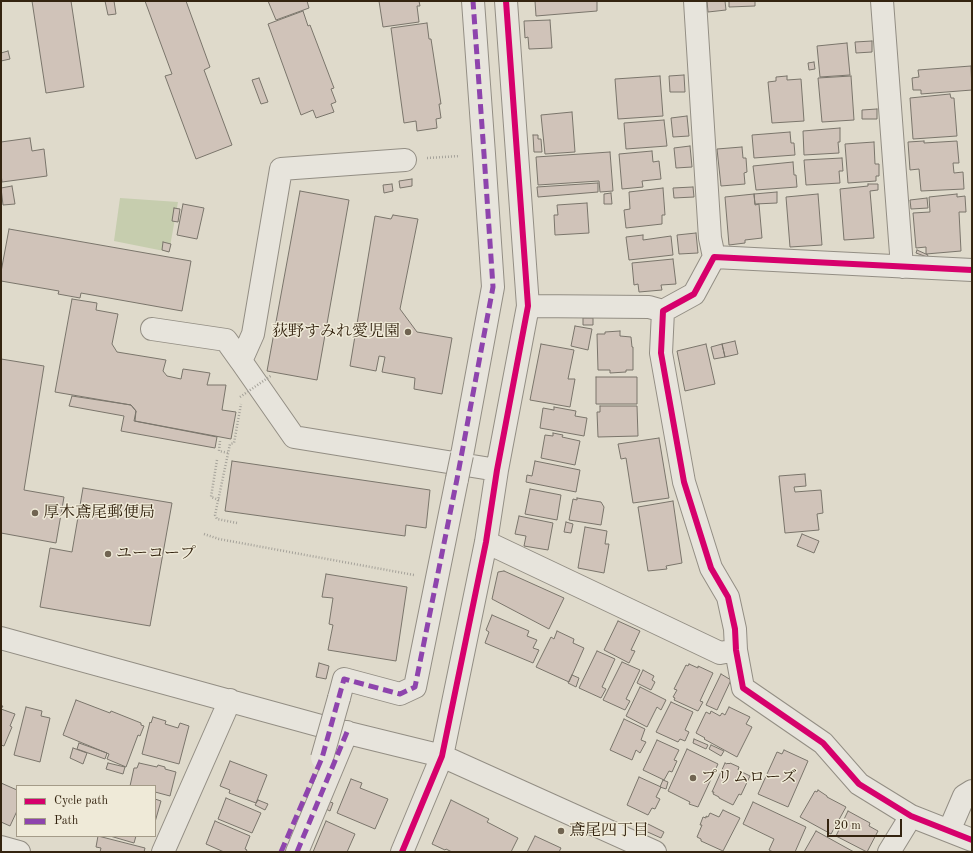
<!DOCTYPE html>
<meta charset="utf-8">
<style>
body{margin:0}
#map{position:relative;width:973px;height:853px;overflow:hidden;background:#dfdacb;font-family:"Old Standard TT",serif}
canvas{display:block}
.frame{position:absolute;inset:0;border:2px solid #342410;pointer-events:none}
.legend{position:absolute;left:16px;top:785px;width:140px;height:52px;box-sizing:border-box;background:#efead8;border:1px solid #a49b88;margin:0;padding:5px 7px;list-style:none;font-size:12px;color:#342410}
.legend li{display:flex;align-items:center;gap:8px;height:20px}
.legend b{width:20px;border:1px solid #a49b88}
.scale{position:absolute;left:827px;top:819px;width:75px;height:18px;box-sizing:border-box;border:2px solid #342410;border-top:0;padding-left:5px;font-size:12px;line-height:14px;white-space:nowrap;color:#342410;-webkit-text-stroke:3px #efead8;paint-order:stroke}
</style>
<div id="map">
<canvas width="973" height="853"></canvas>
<div class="frame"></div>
<ul class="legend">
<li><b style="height:5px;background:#d6006c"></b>Cycle path</li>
<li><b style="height:5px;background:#8e44ad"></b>Path</li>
</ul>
<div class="scale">20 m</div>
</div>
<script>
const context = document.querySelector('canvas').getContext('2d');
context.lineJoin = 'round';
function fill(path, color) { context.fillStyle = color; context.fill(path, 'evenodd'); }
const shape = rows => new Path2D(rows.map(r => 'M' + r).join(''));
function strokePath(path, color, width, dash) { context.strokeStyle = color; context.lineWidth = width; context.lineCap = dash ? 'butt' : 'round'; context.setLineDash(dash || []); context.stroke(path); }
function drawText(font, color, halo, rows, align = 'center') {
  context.font = font + ' "Old Standard TT","Noto Serif JP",serif'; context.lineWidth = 3; context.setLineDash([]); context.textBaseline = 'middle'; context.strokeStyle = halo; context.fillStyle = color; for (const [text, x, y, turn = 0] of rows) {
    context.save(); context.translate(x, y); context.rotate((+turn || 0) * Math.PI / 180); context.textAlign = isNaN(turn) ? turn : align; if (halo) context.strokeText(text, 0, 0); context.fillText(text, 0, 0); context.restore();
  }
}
const green = shape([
 [120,198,178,202,169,252,114,241]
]);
const building = shape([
 [32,1,71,1,84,87,46,93,32,1],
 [105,1,114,1,116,14,108,15,105,1],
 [145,1,186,1,210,67,204,70,232,145,196,159,165,76,172,74,145,1],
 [268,1,307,1,309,8,276,20,268,1],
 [379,1,419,1,420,6,417,6,419,22,383,27,379,1],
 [535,1,597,1,597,11,536,16,535,1],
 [707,1,725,1,726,10,708,12,707,1],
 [729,1,755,1,755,6,729,7,729,1],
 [303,11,308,26,310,25,334,88,331,89,336,102,331,104,334,112,316,118,313,110,301,115,268,24,303,11],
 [550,20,552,48,529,49,528,37,525,38,524,21,550,20],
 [427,23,429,39,431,39,441,104,439,104,441,118,436,119,437,128,417,131,416,121,404,123,391,28,427,23],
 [872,41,872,52,856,53,855,42,872,41],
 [847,43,850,75,820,77,817,46,847,43],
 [8,51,10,59,1,61,1,53,8,51],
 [814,62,815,69,809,70,808,63,814,62],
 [971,66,972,90,921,94,921,90,913,90,912,78,919,77,918,70,971,66],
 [684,75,685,92,670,92,669,76,684,75],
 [660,76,663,116,618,119,615,79,660,76],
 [787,76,787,80,801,79,804,121,772,123,768,82,776,81,776,77,787,76],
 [851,76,854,120,822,122,818,78,851,76],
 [259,78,268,102,261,104,252,80,259,78],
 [950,94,951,98,954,98,957,136,913,139,910,98,950,94],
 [877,109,877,119,862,119,862,110,877,109],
 [572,112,575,152,545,154,541,115,572,112],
 [687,116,689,136,673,137,671,118,687,116],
 [664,120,667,146,626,149,624,123,664,120],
 [840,128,840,142,838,142,839,153,804,155,803,131,840,128],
 [790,132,791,143,794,143,795,155,754,158,752,135,790,132],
 [533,135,538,135,538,139,541,139,542,152,534,152,533,135],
 [30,138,32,151,44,149,47,176,2,182,1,174,1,142,30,138],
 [924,141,924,143,957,141,959,163,953,163,954,173,963,172,964,189,921,191,919,169,910,170,908,142,924,141],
 [874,142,875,164,879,164,879,176,876,176,876,181,848,183,845,144,874,142],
 [690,146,692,167,676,168,674,148,690,146],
 [742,147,743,158,746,158,747,172,744,173,745,184,721,186,717,149,742,147],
 [652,151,653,162,659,161,661,179,642,181,643,187,622,189,619,154,652,151],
 [610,152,613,191,600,192,599,181,538,185,536,157,610,152],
 [842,158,843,171,839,171,840,183,806,185,804,160,842,158],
 [793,162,794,175,796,175,797,187,756,190,753,166,793,162],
 [412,179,412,186,400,188,399,181,412,179],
 [598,183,598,192,538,197,537,187,598,183],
 [392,184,393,191,384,193,383,185,392,184],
 [868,184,878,184,878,190,870,191,874,238,844,240,840,189,868,186,868,184],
 [12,186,15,204,3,205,1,188,12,186],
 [693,187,694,197,674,198,673,188,693,187],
 [663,188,665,215,662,215,662,224,626,228,624,210,630,209,629,192,663,188],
 [300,191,349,200,317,380,267,371,300,191],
 [777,192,777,203,755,204,754,194,777,192],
 [611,193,612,204,604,204,604,194,611,193],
 [754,194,755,205,759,204,762,238,745,240,745,243,729,245,725,197,754,194],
 [818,194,822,245,790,247,786,197,818,194],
 [957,194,957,197,965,196,966,212,959,212,961,251,926,254,926,247,916,248,913,213,930,212,929,197,957,194],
 [927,198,928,208,911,209,910,200,927,198],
 [587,203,589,233,555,235,554,215,558,215,557,205,587,203],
 [183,204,204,208,197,239,177,235,183,204],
 [174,208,180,209,178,222,172,221,174,208],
 [393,215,418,219,400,309,417,332,452,338,442,394,414,389,415,378,382,372,385,357,379,356,376,371,350,366,375,216,391,219,393,215],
 [9,229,191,261,182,311,81,293,80,298,58,294,59,291,1,281,1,272,9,229],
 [696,233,698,253,679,254,677,235,696,233],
 [643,235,643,240,671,236,673,255,629,260,626,237,643,235],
 [163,242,171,244,169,252,162,250,163,242],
 [917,250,928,255,927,257,916,253,917,250],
 [673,259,676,284,661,285,662,290,639,292,638,284,634,285,632,263,673,259],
 [72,299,97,303,96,310,118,314,112,344,117,352,166,360,163,371,167,376,181,379,183,369,210,373,207,385,226,385,222,410,236,412,231,439,135,421,136,411,131,405,55,392,72,299],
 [583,318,593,318,593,325,583,325,583,318],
 [575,326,592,329,588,350,571,346,575,326],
 [620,331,620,336,631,337,632,347,633,347,633,370,626,370,626,372,610,373,610,370,598,370,597,334,605,334,605,332,620,331],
 [735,341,738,354,725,357,722,344,735,341],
 [541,344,574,350,568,379,575,379,570,407,530,400,541,344],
 [706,344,715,384,685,391,677,351,706,344],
 [722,344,725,357,714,359,711,347,722,344],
 [1,359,44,366,24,490,64,497,56,543,1,533,1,359],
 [596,377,637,377,637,404,596,404,596,377],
 [72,396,131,405,136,411,134,421,217,437,215,448,121,431,124,416,69,406,72,396],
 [600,406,637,406,638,436,598,437,597,412,600,412,600,406],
 [554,407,576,411,575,416,587,418,584,436,540,428,543,408,554,410,554,407],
 [553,433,563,435,562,437,580,441,575,465,541,458,545,435,553,436,553,433],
 [659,438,669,498,633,503,626,458,621,459,618,444,659,438],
 [232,461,430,490,426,528,406,525,405,536,225,511,232,461],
 [535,461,580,470,576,492,526,482,527,475,532,476,535,461],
 [805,474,806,486,794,487,795,492,821,490,823,513,817,514,819,530,785,533,779,476,805,474],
 [83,488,172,503,150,626,40,607,50,548,72,552,83,488],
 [530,489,561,495,557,520,525,514,530,489],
 [577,498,601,502,604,507,601,525,569,520,573,499,577,500,577,498],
 [673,501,682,563,666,566,667,569,648,571,638,507,673,501],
 [519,516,553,523,548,550,524,546,526,536,515,534,519,516],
 [566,522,573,524,571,533,564,532,566,522],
 [585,527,607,531,605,544,609,544,604,573,578,568,585,527],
 [802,534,819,541,814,553,797,546,802,534],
 [504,571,564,598,549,629,492,599,498,572,504,571],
 [326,574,407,587,396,661,328,650,333,625,329,624,333,598,322,597,326,574],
 [492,615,529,631,527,636,537,640,533,648,539,650,533,663,485,643,489,632,486,630,492,615],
 [618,621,640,631,631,650,635,651,629,663,604,650,618,621],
 [557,631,574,639,573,643,584,648,569,682,536,667,551,637,554,639,557,631],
 [597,651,615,659,602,687,606,689,601,698,579,688,597,651],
 [622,662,640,670,626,699,630,701,625,710,603,700,622,662],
 [319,663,329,666,326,679,316,677,319,663],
 [689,664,698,668,698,666,713,673,700,701,703,702,698,711,674,700,675,698,673,697,677,690,674,689,686,665,688,666,689,664],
 [643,670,654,676,652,680,655,682,651,690,637,683,643,670],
 [721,674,731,680,717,710,706,705,721,674],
 [572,675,579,678,576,687,568,683,572,675],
 [640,687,666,700,661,710,657,707,647,727,626,716,640,687],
 [76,700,110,713,111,711,141,723,141,725,144,726,140,736,138,735,126,767,107,759,109,754,63,735,76,700],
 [671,702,693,712,685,730,689,732,685,741,680,739,678,742,656,732,671,702],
 [1,706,3,706,1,709,15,714,10,726,12,727,4,746,1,745,1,706],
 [26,707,42,711,41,716,50,718,40,762,14,755,26,707],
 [729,707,750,717,746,724,752,727,737,757,704,739,705,738,696,733,706,712,710,714,711,711,720,716,722,713,725,715,729,707],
 [153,717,166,721,165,724,178,728,180,723,189,726,179,764,142,754,150,722,151,723,153,717],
 [624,719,645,729,641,740,646,742,640,753,636,750,632,760,610,750,624,719],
 [694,739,708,745,706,749,693,743,694,739],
 [657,740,679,750,674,760,677,761,672,772,669,771,664,780,643,770,657,740],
 [79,743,107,753,105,759,77,749,79,743],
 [711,745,724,751,721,756,709,749,711,745],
 [73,748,87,753,83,764,70,758,73,748],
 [687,749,718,764,698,807,689,804,690,802,668,791,687,749],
 [784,750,808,761,788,807,758,794,777,752,782,754,784,750],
 [230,761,267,775,256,803,229,793,230,790,220,786,230,761],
 [108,763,125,767,123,774,106,769,108,763],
 [139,763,157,767,158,765,165,767,165,769,176,772,170,796,155,792,155,786,130,786,134,768,137,768,139,763],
 [725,763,727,764,728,763,729,764,730,763,739,767,738,770,750,776,741,795,739,794,733,805,719,798,719,797,713,794,714,792,712,792,725,763],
 [639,777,661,787,656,797,660,799,655,809,652,808,648,815,627,805,639,777],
 [351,779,362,783,360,788,388,799,375,829,337,813,351,779],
 [663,780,668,782,666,789,660,787,663,780],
 [1,783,17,790,17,811,10,826,1,822,1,783],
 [818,790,827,796,827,797,846,807,831,834,800,817,815,791,817,792,818,790],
 [226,798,261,813,252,833,218,819,226,798],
 [155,799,161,801,155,822,155,799],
 [258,800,268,804,265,810,255,805,258,800],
 [451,800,489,819,487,822,518,838,511,852,452,852,446,849,445,850,432,844,451,800],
 [327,801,333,803,330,811,324,808,327,801],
 [753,802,806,827,795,852,773,852,769,850,774,839,743,824,753,802],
 [723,810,740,818,723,851,701,841,701,839,697,837,702,825,700,825,703,817,706,818,706,816,708,817,710,813,719,817,723,810],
 [848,811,870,823,869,826,878,831,867,852,836,836,848,811],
 [215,821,250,836,245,849,247,850,246,852,224,852,206,844,215,821],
 [326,821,355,834,347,852,313,852,326,821],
 [644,822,664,832,661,838,641,829,644,822],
 [816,831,854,852,804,852,816,831],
 [98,836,145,848,144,852,100,852,101,848,96,847,98,836],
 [110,836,136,836,134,843,110,836],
 [535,836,561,848,559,852,527,852,535,836]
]);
const path = shape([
 [427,158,460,156],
 [220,441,219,451,228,453],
 [217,460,211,497,219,500],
 [237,523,217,519,215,515,230,444,234,443,241,404],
 [204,534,219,539,414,575]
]);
const minor = shape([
 [695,1,710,238,714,257],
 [882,1,902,267],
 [405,160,281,169,253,334,241,361,294,437,497,470],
 [972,270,714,257,694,294,663,311,661,353,684,482,711,568,728,597,735,629,736,650,743,688,823,743,859,784,911,816,972,840],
 [528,306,649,307,663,311],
 [152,329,226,340,241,361],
 [462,455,493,287,484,154,473,1],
 [486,542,720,653,736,650],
 [1,638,332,729,442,756,655,852],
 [339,698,344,679,400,694,415,687,457,479],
 [949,831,964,796,972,791],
 [1,847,19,852],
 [163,852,230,700],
 [297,852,347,732],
 [402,852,442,756,486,542,497,470,528,306,506,1],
 [889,852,911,816]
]);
const pathBridge = shape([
 [240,397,272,375]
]);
const minorBridge = shape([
 [457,479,462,455],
 [322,758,339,698]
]);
const quiet = shape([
 [281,852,322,758,344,679,400,694,415,687,457,479,493,287,484,154,473,1],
 [297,852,347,732]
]);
const cycleway = shape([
 [972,270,714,257,694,294,663,311,661,353,684,482,711,568,728,597,735,629,736,650,743,688,823,743,859,784,911,816,972,840],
 [402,852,442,756,486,542,497,470,528,306,506,1]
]);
const markers = [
 [408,332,4,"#706451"],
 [35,513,4,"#706451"],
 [108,554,4,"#706451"],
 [693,778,4,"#706451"],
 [561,831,4,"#706451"]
];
const poiNames = [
 ["荻野すみれ愛児園",400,332,"right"],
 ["厚木鳶尾郵便局",43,513],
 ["ユーコープ",116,554],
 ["プリムローズ",701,778],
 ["鳶尾四丁目",569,831]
];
fill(green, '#c6cdae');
fill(building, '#d0c3b9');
strokePath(building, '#7a756b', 1);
strokePath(minor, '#938e84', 24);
strokePath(path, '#a5a29a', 2.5, [1, 2]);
strokePath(minor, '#e7e4dc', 22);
strokePath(minorBridge, '#938e84', 24, []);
strokePath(pathBridge, '#a5a29a', 2.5, [1, 2]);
strokePath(minorBridge, '#e7e4dc', 22);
strokePath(quiet, '#8e44ad', 5, [10, 5]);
strokePath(cycleway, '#d6006c', 6);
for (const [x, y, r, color] of markers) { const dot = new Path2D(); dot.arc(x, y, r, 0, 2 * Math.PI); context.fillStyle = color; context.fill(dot); strokePath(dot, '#efead8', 1.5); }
drawText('16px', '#342410', '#efead8', poiNames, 'left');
</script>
